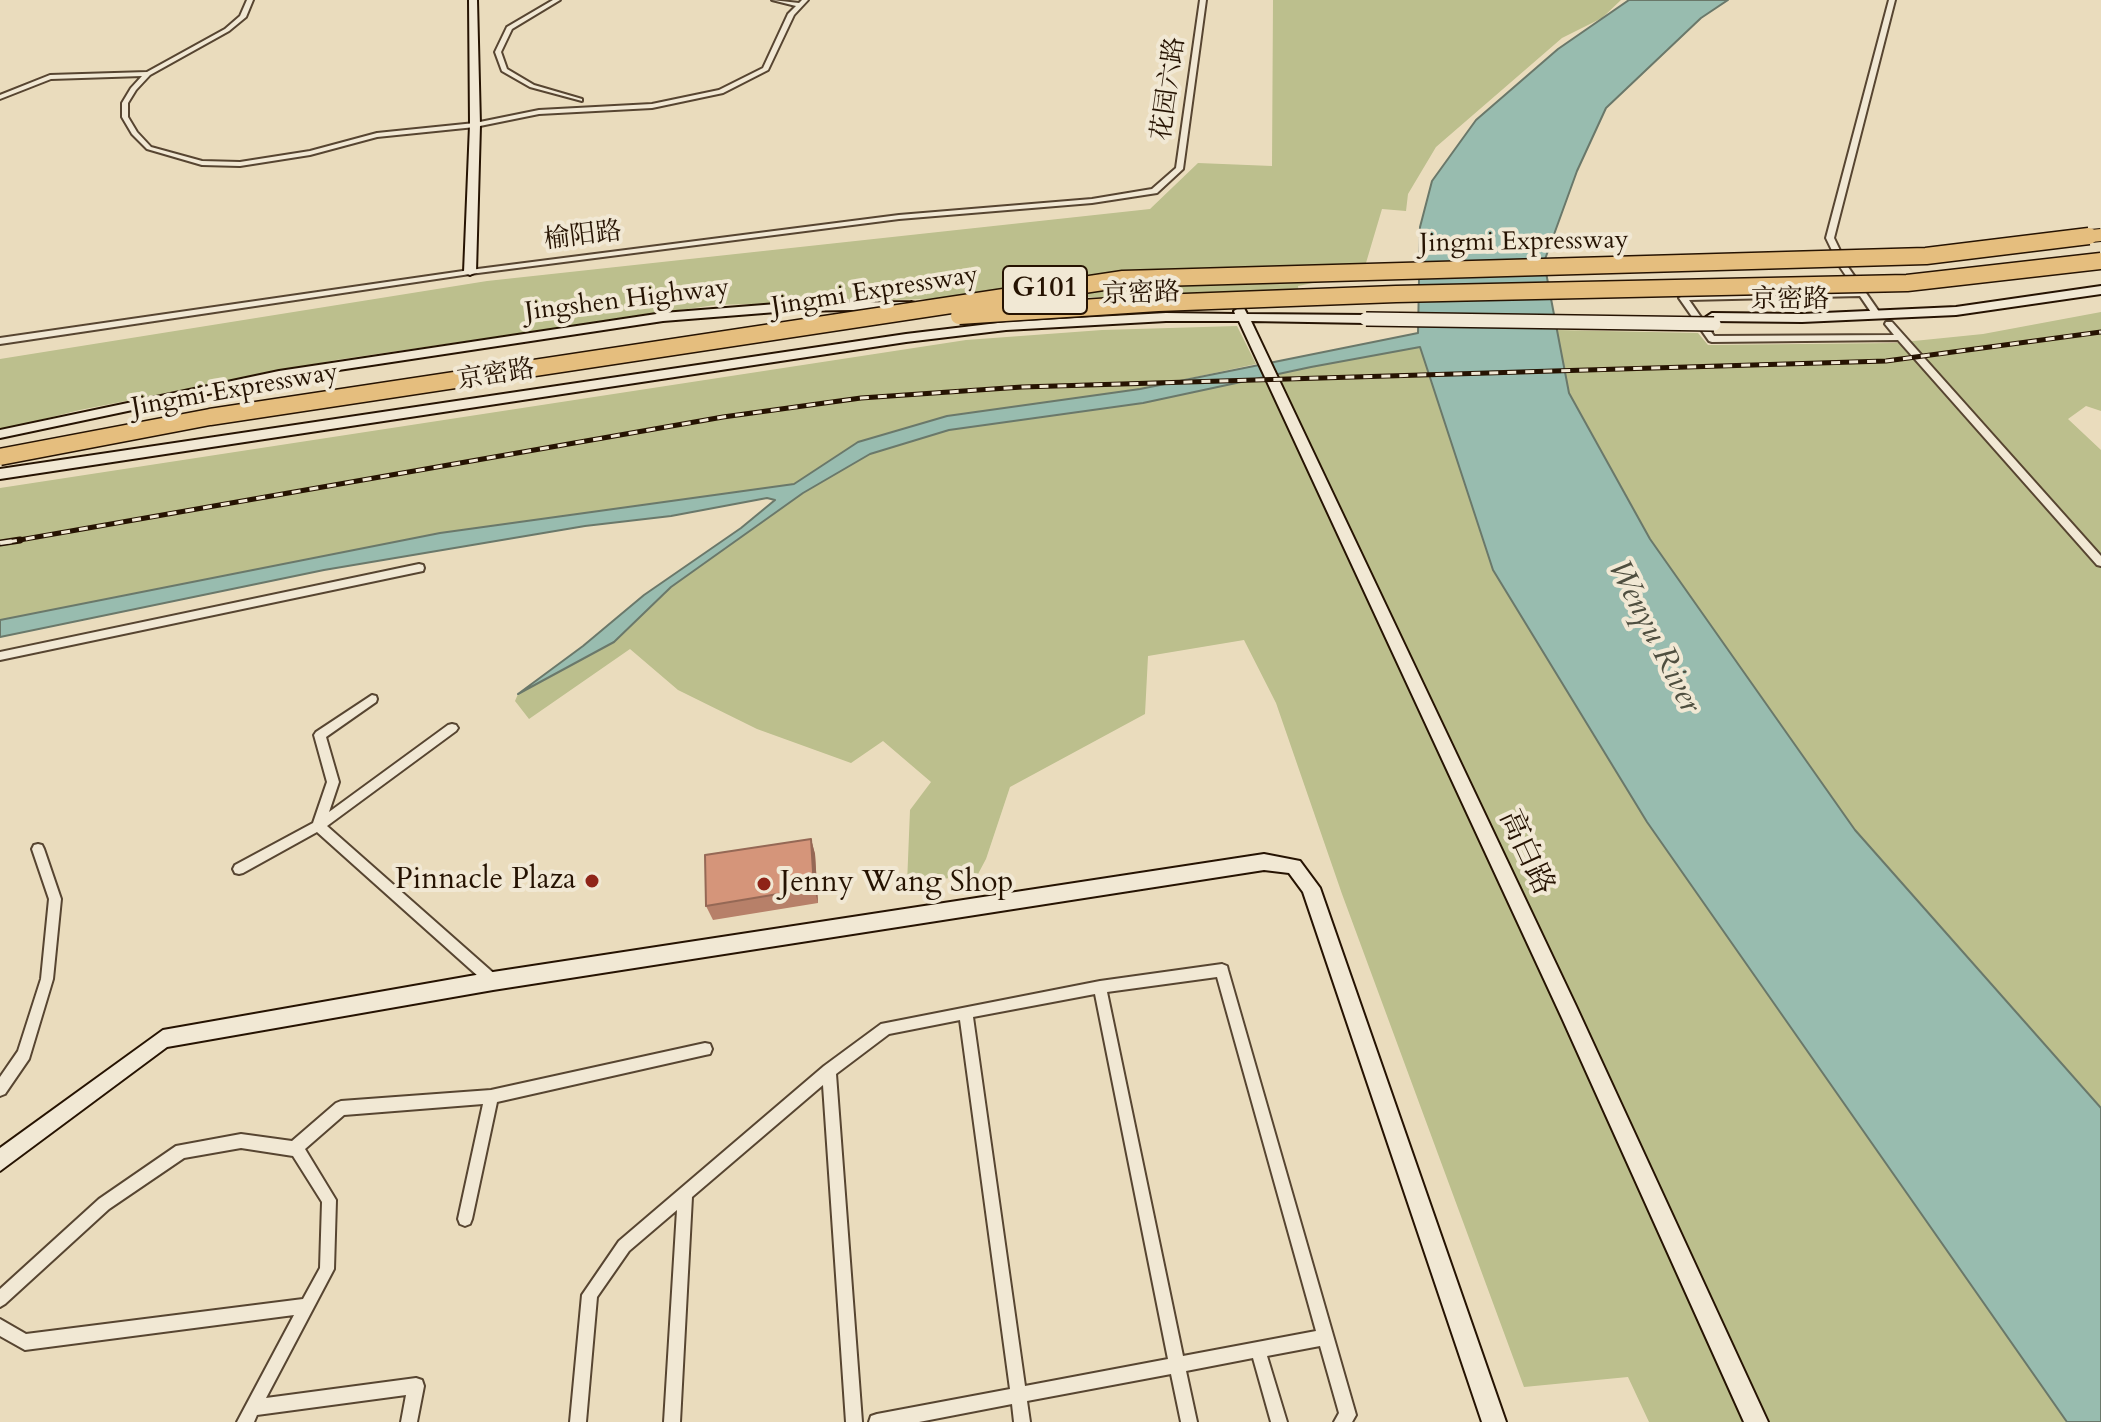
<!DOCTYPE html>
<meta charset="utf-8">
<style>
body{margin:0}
canvas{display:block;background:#eadcbd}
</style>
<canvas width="2101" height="1422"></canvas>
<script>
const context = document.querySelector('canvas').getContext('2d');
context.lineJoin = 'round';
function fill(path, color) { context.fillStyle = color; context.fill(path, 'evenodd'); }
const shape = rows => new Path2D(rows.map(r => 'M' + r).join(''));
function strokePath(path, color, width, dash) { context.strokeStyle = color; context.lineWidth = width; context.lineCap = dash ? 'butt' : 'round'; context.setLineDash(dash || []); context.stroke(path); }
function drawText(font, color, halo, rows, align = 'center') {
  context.font = font + ' Cardo,"Noto Serif SC",serif'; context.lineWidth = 8; context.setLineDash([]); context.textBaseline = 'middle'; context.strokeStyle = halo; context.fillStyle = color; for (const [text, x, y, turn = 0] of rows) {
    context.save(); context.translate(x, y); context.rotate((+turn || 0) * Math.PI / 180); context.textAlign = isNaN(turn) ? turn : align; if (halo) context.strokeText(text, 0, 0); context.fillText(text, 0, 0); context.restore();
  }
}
const green = shape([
 [1273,0,1621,0,1602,18,1562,38,1436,147,1408,194,1406,211,1382,209,1363,273,1298,286,1299,296,961,298,715,305,336,360,80,410,0,430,0,359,487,281,1150,209,1198,163,1272,166],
 [2101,312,2101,411,2086,406,2068,419,2101,450,2101,1108,1855,830,1650,539,1569,393,1557,330,1698,333,1708,345,1894,343,1983,334],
 [1237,326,1256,364,1140,389,947,416,858,442,794,484,440,533,0,620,0,488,966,340,1102,330],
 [1420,347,1494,570,1647,822,2067,1422,1649,1422,1628,1377,1524,1387,1342,894,1276,703,1244,640,1148,656,1145,714,1010,787,986,859,978,874,907,884,910,810,931,782,883,741,851,763,757,729,678,690,630,649,529,719,515,701,518,694,614,642,671,587,803,493,870,454,949,430,1143,403,1311,367]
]);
const water = shape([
 [1629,0,1728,0,1701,18,1606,108,1577,171,1544,262,1569,393,1650,539,1855,830,2101,1108,2101,1422,2067,1422,1647,822,1493,570,1420,347,1311,367,1143,403,949,430,870,454,803,493,671,587,614,642,518,694,583,646,644,595,741,528,775,500,767,498,671,516,585,526,324,570,0,637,0,620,440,533,794,484,858,442,947,416,1140,389,1418,333,1420,227,1432,181,1476,120,1558,49,1629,0]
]);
const street = shape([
 [247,0,253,0,246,17,229,31,150,75,136,90,128,103,128,117,137,132,151,147,202,161,240,162,310,151,377,133,475,123,539,110,652,104,719,90,763,68,788,14,796,6,772,0,799,3,802,0,808,0,794,15,768,70,723,93,652,108,539,114,475,127,377,137,310,155,240,166,202,165,147,149,132,134,122,117,122,103,131,88,142,76,51,79,0,99,0,95,50,75,147,72,225,29,240,16,247,0],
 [553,0,560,0,512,29,501,52,507,69,534,85,582,99,582,101,530,87,502,71,495,52,507,27,553,0],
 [1200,0,1206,0,1183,169,1157,193,1092,203,899,219,470,274,0,344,0,338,470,270,899,215,1092,199,1152,189,1176,168,1200,0],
 [1889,0,1895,0,1834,238,1848,267,1882,316,1878,318,1875,318,1860,296,1689,300,1714,336,1894,335,1885,324,1886,322,1892,322,2101,556,2101,566,2097,565,1898,340,1712,342,1709,341,1679,298,1683,296,1857,292,1840,267,1826,238,1889,0],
 [419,564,423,565,424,568,423,571,0,660,0,652,419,564],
 [372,695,376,696,377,699,376,702,326,737,339,782,329,812,448,725,452,724,456,725,458,728,456,731,327,826,498,977,499,981,498,985,493,987,488,985,317,832,243,873,239,874,235,873,233,869,235,865,313,823,327,782,314,735,316,732,372,695],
 [38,844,42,845,44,849,61,899,53,979,29,1059,5,1094,0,1096,0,1077,18,1051,41,979,49,899,32,849,34,845,38,844],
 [1222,964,1227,966,1228,970,1356,1415,1352,1422,1334,1422,1339,1413,1320,1346,1267,1356,1287,1422,1271,1422,1253,1358,1186,1371,1197,1422,1181,1422,1171,1374,1027,1401,1030,1422,1014,1422,1012,1404,919,1422,869,1422,871,1416,877,1414,1010,1389,960,1020,889,1034,836,1074,862,1422,846,1422,823,1085,692,1197,680,1422,664,1422,677,1210,629,1251,597,1297,586,1422,570,1422,582,1295,619,1241,824,1066,881,1024,1100,981,1222,964],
 [1217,977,1316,1331,1183,1356,1107,992,1217,977],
 [1095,994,1168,1359,1025,1386,973,1017,1095,994],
 [705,1043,710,1044,712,1049,710,1054,705,1055,497,1102,472,1219,470,1224,465,1226,460,1224,458,1219,483,1104,344,1115,305,1149,336,1200,334,1269,266,1398,416,1378,422,1380,424,1386,417,1422,401,1422,406,1395,257,1415,254,1422,237,1422,294,1315,25,1350,0,1336,0,1319,26,1334,303,1299,320,1268,322,1202,293,1156,241,1148,184,1158,109,1209,5,1304,0,1307,0,1289,99,1199,176,1146,241,1134,292,1141,336,1103,341,1101,491,1090,705,1043]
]);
const secondary = shape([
 [469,0,477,0,480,125,476,272,470,275,464,272,470,125,469,0],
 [2101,286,2101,294,1956,315,1802,322,1712,321,1706,317,1712,313,1802,314,1956,307,2101,286],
 [911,302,915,303,915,309,789,311,663,321,279,379,0,438,0,430,279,371,663,313,789,303,911,302],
 [1240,307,1244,308,1247,314,1366,315,1372,319,1366,323,1251,321,1576,1006,1768,1422,1744,1422,1562,1018,1239,321,1166,321,1006,330,906,342,0,479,0,469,906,334,1006,322,1166,313,1235,314,1234,311,1240,307],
 [1264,854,1300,861,1320,888,1506,1422,1482,1422,1303,892,1289,873,1264,870,493,990,167,1047,0,1171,0,1148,163,1030,493,972,1264,854]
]);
const railFar1 = shape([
 [8,542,723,417,861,398,1022,387,1886,361,2101,332]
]);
const rail = shape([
 [0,543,20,540]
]);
const secondaryBridge = shape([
 [1366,319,1714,324]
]);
const highwayBridgeFar1 = shape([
 [2072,238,2101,235]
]);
const highwayBridge = shape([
 [959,316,1158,303,1396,294,1907,283,2101,261],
 [0,457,210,417,1123,279,1926,256,2089,236]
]);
const wall = shape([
 [811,839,815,854,818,903,713,920,706,906]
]);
const shadedWall = shape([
 [811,839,815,854,818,903,814,888]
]);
const building = shape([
 [811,839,814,888,706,906,705,855,811,839]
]);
const markers = [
 [592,881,8,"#8f2418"],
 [764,884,8,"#8f2418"]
];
const farStreetnames = [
 ["花园六路",1170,89,-82],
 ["榆阳路",583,237,-7],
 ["Jingmi Expressway",1524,243,-1],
 ["Jingmi Expressway",875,292,-9],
 ["京密路",1141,295,-2],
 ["Jingshen Highway",627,301,-7],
 ["京密路",1790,301],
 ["京密路",496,376,-9],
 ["Jingmi Expressway",235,391,-10]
];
const shields = [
 [1045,290,84]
];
const shieldNames = [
 ["G101",1045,290]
];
const streetNames = [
 ["高白路",1525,853,65]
];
const poiNames = [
 ["Pinnacle Plaza",576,881],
 ["Jenny Wang Shop",780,884,"left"]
];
const waterNames = [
 ["Wenyu River",1653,637,63]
];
fill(green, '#bcbf8d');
fill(water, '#98bcaf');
strokePath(water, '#6a786a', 2);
strokePath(street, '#574531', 4);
strokePath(secondary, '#261302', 4);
fill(street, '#f1e8d4');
fill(secondary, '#f1e8d4');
strokePath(railFar1, '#261302', 5);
strokePath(rail, '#261302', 7);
strokePath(railFar1, '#f1e8d4', 3, [9]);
strokePath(rail, '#f1e8d4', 4, [12]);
strokePath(secondaryBridge, '#261302', 16, []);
strokePath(highwayBridgeFar1, '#261302', 14, []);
strokePath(highwayBridge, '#261302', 19, []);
strokePath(secondaryBridge, '#f1e8d4', 13);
strokePath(highwayBridgeFar1, '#e5be7e', 12);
strokePath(highwayBridge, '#e5be7e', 16);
fill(wall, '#b78069');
fill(shadedWall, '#956855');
fill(building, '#d5957a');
strokePath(building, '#956855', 2);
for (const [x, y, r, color] of markers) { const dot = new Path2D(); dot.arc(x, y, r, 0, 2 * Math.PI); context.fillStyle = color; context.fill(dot); strokePath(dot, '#f1e8d4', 3); }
drawText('26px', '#261302', '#f1e8d4', farStreetnames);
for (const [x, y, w] of shields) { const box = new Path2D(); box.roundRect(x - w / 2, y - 24, w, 48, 6); context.fillStyle = '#f1e8d4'; context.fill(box); strokePath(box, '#261302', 2); }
drawText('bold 28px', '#261302', null, shieldNames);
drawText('30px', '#261302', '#f1e8d4', streetNames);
drawText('30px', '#261302', '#f1e8d4', poiNames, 'right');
drawText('italic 32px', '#4e4e3f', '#f1e8d4', waterNames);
</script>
